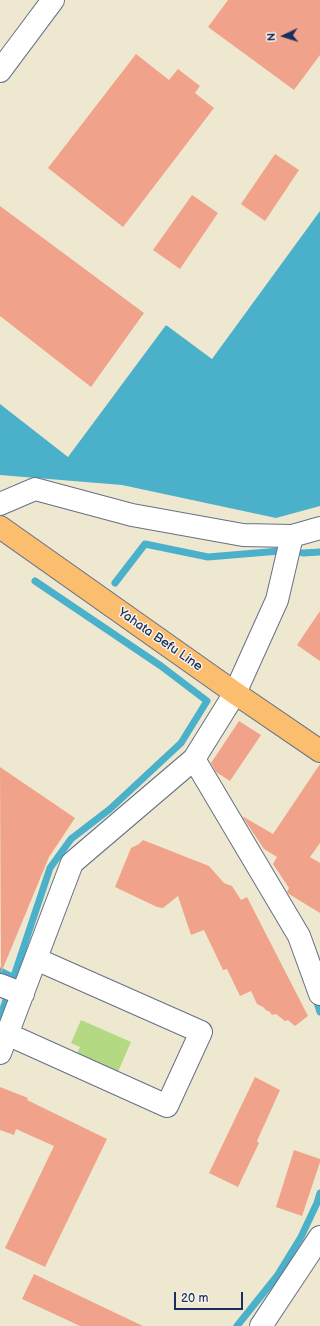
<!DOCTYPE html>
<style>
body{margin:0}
#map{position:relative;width:320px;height:1326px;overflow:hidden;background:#efe8d0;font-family:"Balsamiq Sans",sans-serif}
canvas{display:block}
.north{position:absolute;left:264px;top:16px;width:40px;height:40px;-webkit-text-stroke:3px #f7f3e8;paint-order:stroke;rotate:266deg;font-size:11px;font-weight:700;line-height:16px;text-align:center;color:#1b2f5e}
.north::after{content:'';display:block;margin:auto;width:14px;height:18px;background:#1b2f5e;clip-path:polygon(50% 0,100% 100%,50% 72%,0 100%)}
.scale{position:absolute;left:174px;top:1292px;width:69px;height:18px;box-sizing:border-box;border:2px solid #1b2f5e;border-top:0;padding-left:5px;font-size:12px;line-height:14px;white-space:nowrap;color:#1b2f5e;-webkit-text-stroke:3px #f7f3e8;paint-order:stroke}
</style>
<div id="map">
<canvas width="320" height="1326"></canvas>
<div class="north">N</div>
<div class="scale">20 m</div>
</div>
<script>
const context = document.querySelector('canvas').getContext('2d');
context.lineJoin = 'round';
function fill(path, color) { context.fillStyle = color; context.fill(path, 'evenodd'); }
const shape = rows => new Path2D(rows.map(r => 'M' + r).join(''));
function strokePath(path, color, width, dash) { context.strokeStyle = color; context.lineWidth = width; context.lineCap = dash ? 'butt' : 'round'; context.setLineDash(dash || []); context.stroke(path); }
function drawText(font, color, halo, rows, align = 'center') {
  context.font = font + ' "Balsamiq Sans",sans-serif'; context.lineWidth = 3; context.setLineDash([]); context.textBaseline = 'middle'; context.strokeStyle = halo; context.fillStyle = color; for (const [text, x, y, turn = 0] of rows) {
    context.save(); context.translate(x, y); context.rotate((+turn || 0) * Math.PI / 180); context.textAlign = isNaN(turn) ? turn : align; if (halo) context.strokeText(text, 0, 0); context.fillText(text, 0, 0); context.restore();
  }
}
const green = shape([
 [81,1020,131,1042,117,1074,76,1056,80,1047,71,1043]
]);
const water = shape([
 [320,211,320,506,276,518,122,485,0,475,0,404,68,457,166,325,212,359]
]);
const stream = shape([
 [303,553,320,552],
 [115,583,145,544,208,557,280,551],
 [0,971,14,978],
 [315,996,320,1012],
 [0,1018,50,868,71,839,110,809,181,743,207,701,161,666,35,581],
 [237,1326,277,1276,301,1237,317,1203,320,1193]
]);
const building = shape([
 [228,0,320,0,320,55,294,90,208,27],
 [136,54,169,80,178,69,200,86,195,93,214,108,123,227,48,168],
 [275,154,299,170,265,221,241,204],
 [192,195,218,213,180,269,153,250],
 [0,206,144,313,91,387,0,316],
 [320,611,320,661,297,645],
 [239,721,261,735,230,781,216,772,211,763],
 [320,764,320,843,310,857,320,863,320,913,289,894,287,892,289,888,273,864,277,857,264,849,242,816,273,834],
 [0,767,75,818,49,857,1,973],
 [143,840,209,866,224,883,232,886,241,900,247,897,308,1016,295,1026,288,1020,285,1021,276,1014,272,1015,269,1011,267,1011,263,1007,257,1004,251,991,240,996,227,969,223,970,204,930,191,935,178,896,163,908,157,907,115,887,131,848,139,844],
 [255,1077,280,1090,257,1141,259,1143,238,1187,209,1173],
 [0,1087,28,1098,27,1100,107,1139,45,1267,5,1248,54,1146,16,1129,14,1135,0,1130],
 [294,1150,320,1159,320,1162,302,1216,276,1207],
 [34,1274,105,1308,143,1326,80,1326,22,1299]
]);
const minor = shape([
 [0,71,53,0],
 [0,504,35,489,132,515,243,535,292,536,320,528],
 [194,759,299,936,320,994],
 [0,985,23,994],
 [7,1034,167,1106,201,1032,36,959],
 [0,1053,72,863,194,759,235,693,277,600,292,536],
 [261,1326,320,1237]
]);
const major = shape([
 [0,527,235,693,320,751]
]);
const streetNames = [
 ["Yahata Befu Line",160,640,35]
];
fill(green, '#b4d983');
fill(water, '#4bb1ca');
strokePath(stream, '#4bb1ca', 7);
fill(building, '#f0a38a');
strokePath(minor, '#657086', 24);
strokePath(major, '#657086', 24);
strokePath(minor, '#fff', 22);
strokePath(major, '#fbbd6e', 22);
drawText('13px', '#1b2f5e', '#f7f3e8', streetNames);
</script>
